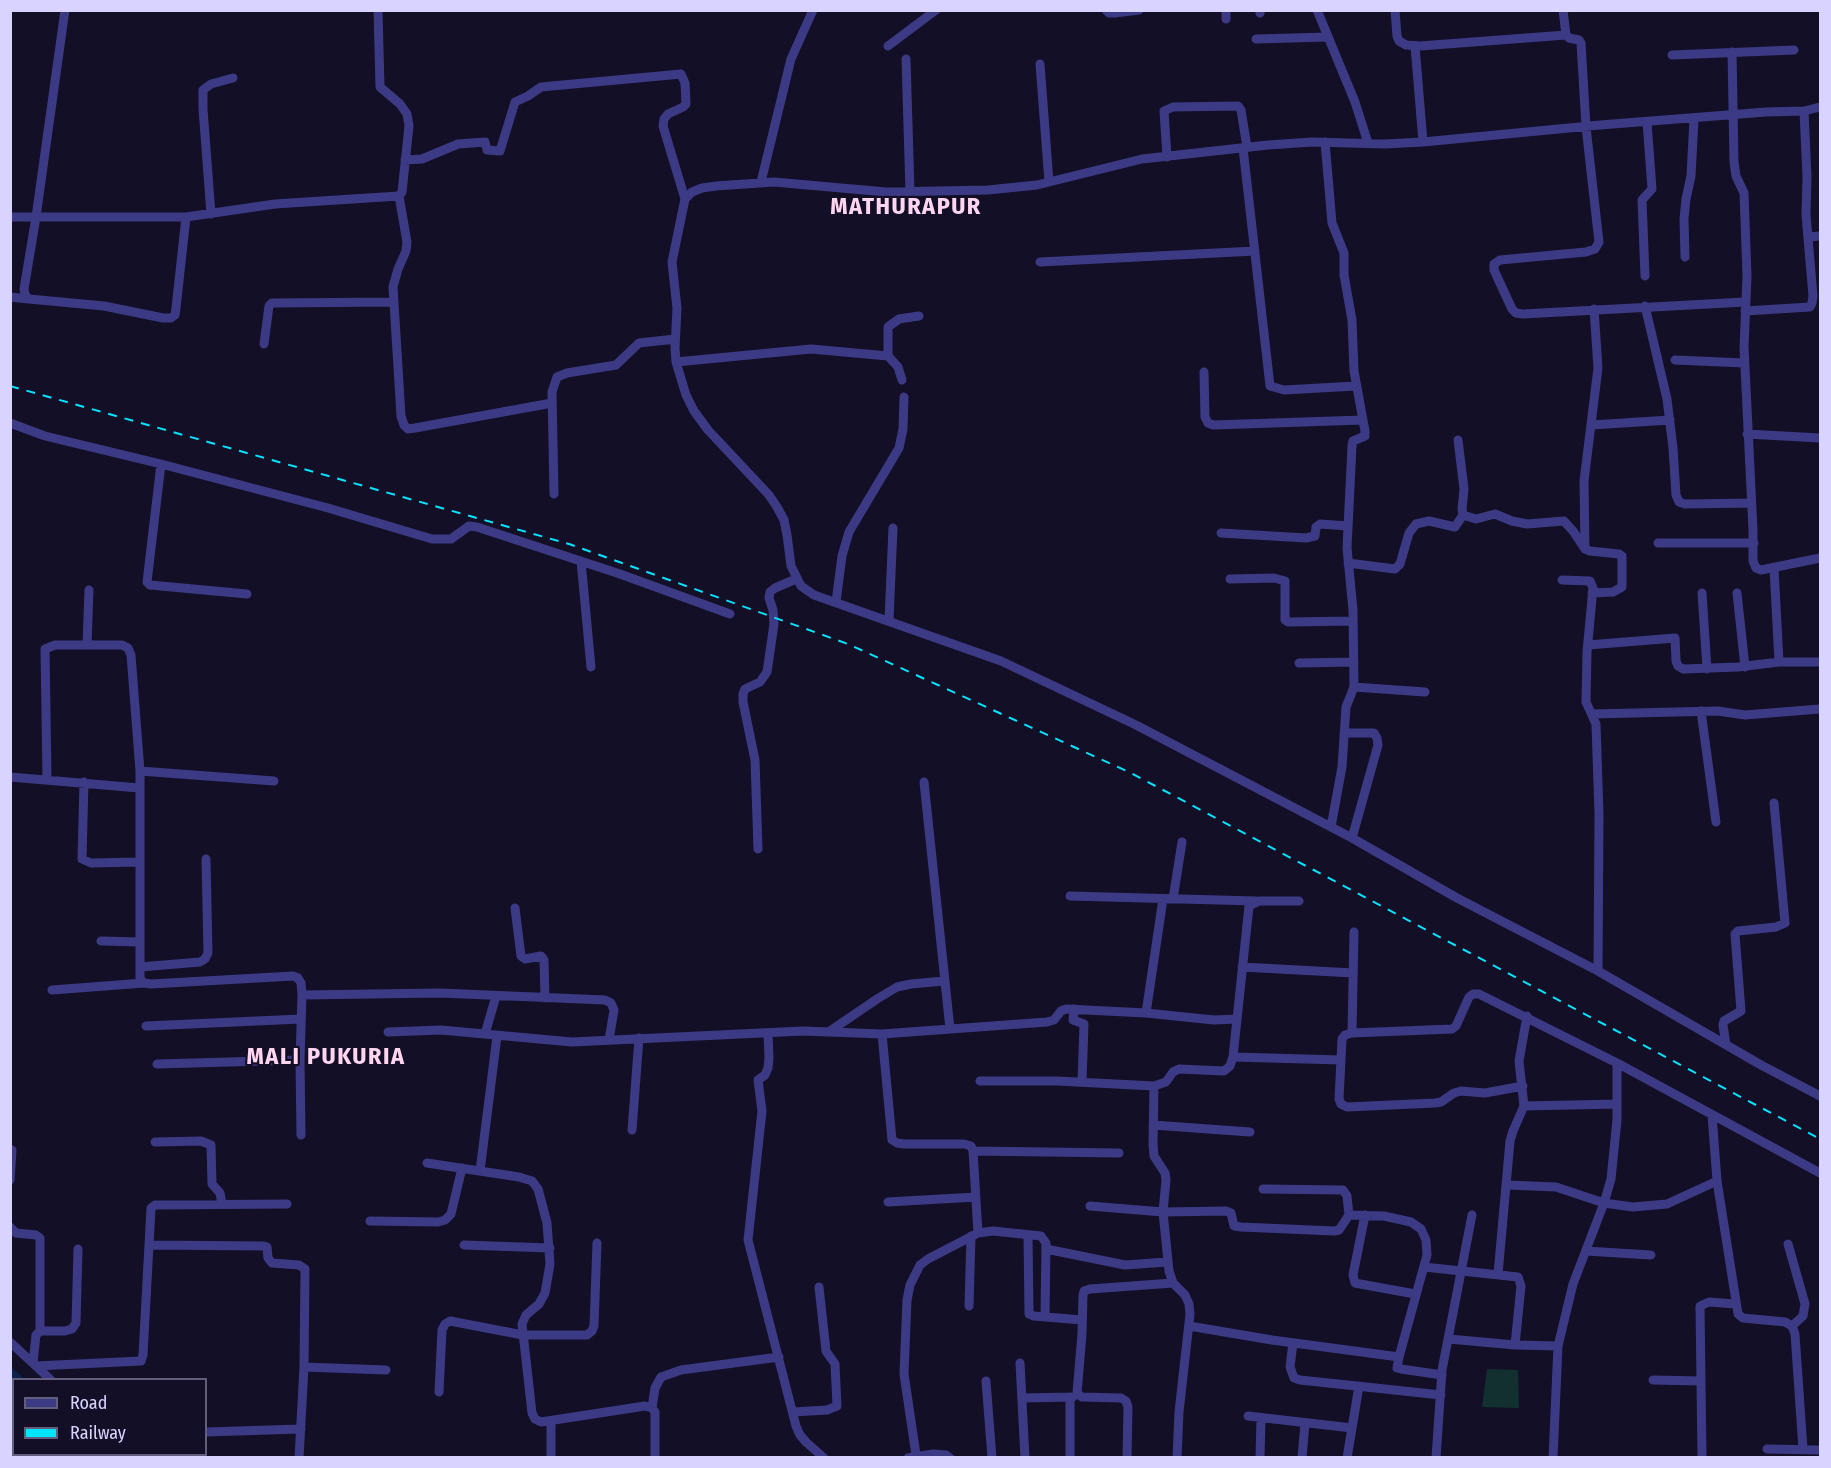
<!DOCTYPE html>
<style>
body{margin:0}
#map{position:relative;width:1831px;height:1468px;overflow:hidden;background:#130f26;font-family:"Fira Sans Condensed",sans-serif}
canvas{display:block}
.frame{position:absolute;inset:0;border:12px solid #d9d4ff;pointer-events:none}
.legend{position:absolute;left:12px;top:1378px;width:195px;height:78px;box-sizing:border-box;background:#130f26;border:2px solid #625e7d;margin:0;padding:8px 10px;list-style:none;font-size:18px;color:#d9d4ff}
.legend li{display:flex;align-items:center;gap:12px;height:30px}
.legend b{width:30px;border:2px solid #625e7d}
</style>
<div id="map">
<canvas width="1831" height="1468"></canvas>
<div class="frame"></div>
<ul class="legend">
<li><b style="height:8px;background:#3d3a85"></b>Road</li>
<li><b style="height:8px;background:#00e5ff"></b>Railway</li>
</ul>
</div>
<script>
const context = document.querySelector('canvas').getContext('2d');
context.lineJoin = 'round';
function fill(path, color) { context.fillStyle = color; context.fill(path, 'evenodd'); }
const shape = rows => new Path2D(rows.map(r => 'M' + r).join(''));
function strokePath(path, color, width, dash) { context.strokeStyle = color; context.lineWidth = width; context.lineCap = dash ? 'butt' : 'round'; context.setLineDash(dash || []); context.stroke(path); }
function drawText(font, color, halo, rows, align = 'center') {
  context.font = font + ' "Fira Sans Condensed",sans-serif'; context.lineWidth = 4.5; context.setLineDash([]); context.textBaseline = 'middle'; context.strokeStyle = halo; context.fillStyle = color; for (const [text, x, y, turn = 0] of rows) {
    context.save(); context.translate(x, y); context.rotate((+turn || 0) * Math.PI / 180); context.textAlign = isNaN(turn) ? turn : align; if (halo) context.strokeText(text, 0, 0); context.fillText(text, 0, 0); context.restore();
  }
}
const green = shape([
 [1487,1369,1518,1370,1519,1408,1482,1407]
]);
const canal = shape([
 [10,1372,19,1380],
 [99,1454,102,1458]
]);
const minor = shape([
 [65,10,36,217,24,289,25,295,29,299,104,306,163,318,171,318,175,315,176,308,186,217],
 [1106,10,1109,13,1115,13,1139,10],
 [1226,10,1226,19],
 [1260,10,1260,13],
 [1317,10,1355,102,1368,143],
 [1395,10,1397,36,1399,41,1406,45,1420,46,1566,35],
 [1563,10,1566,35,1569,38,1579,40,1581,43,1586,127,1599,242,1595,249,1586,252,1500,260,1494,264,1494,270,1512,309,1516,313,1523,314,1745,302],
 [1256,39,1328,37],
 [888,46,936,10],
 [1415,46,1423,142],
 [1732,52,1734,162,1736,176,1744,193,1747,276,1744,347,1753,530,1753,561,1756,568,1761,570,1820,558],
 [1672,55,1794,50],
 [906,59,910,192],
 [1040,64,1049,182],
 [1820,107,1804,111,1766,112,1600,125,1423,142,1385,144,1312,142,1268,145,1142,159,1037,185,988,190,886,192,774,182,716,186,702,188,692,192,685,199,672,262,677,308,675,348,676,362,686,395,694,411,708,430,769,495,777,507,784,520,787,535,791,566,801,586,814,595,1001,661,1136,725,1352,838,1457,898,1598,971,1761,1065,1820,1096],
 [1325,142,1332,223,1344,253,1344,275,1352,320,1354,371,1365,431,1365,436,1353,441,1352,446,1347,548,1353,610,1354,687,1346,707,1342,767,1331,827],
 [1243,148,1270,386,1284,390,1356,386],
 [1167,157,1164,111,1173,107,1238,106,1241,110,1247,147],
 [405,160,422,159,458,144,485,142,487,150,500,151,515,102,528,96,541,87,681,74,685,83,686,104,683,107,668,114,664,119,663,126,685,199],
 [761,182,791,59,813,10],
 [399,196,407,242,406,251,398,269,393,287,401,416,404,425,408,429,415,428,552,403],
 [211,214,203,109,203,90,211,84,233,78],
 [10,217,186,217,275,204,399,196,402,192,409,126,407,114,400,104,380,87,378,10],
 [1808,237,1820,236],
 [1685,257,1684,219,1686,199,1691,176,1694,119],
 [1040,262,1255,251],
 [1645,276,1642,200,1652,189,1647,122],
 [10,297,29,299],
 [1645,306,1667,399,1673,448,1676,495,1679,502,1685,504,1751,503],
 [1745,311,1810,307,1812,303,1813,296,1806,215,1807,177,1804,111],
 [264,344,269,306,272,303,394,302],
 [1675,360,1744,363],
 [676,362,811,349,888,356],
 [1204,372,1205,417,1208,423,1213,425,1363,420],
 [902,380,898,367,888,356,888,327,899,319,919,316],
 [10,423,45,436,161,464,328,508,432,539,451,539,469,526,477,527,620,574,730,614],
 [1592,425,1670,420],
 [1747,434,1820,438],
 [1458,440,1464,489,1462,509,1463,515,1476,519,1495,514,1512,521,1527,524,1564,521,1573,531,1585,549,1590,551,1619,554,1622,556,1622,587,1613,592,1592,593],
 [161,464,147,582,150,585,247,594],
 [554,494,552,392,557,377,567,373,616,365,639,343,675,339],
 [1221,533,1306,538,1315,536,1316,527,1320,524,1348,526],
 [1658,543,1754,543],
 [1585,549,1584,481,1598,368,1594,309],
 [581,561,591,667],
 [1348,563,1395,569,1400,564,1409,533,1416,524,1429,521,1455,527,1463,515],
 [1774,568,1779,662],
 [1230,579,1274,578,1285,581,1285,620,1288,622,1353,621],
 [1562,580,1590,581,1593,588,1587,652,1586,702,1596,724,1599,814,1598,971],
 [1702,593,1707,669],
 [1737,593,1745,667],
 [836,602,842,556,849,532,899,448,903,429,904,397],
 [889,620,893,528],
 [87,645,89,590],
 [1588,645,1675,638,1676,661,1678,666,1683,669,1738,667,1779,662,1820,662],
 [1299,663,1354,662],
 [1354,687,1425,692],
 [1701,711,1716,822],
 [1592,714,1718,711,1745,715,1820,709],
 [1344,733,1374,733,1377,738,1378,745,1352,838],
 [140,771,274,781],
 [10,777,139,788],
 [47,779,45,649,55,645,122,645,128,648,131,655,140,771,140,979,144,983,151,984,293,976,298,978,301,983,302,995,300,1060,301,1135],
 [84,782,82,859,91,863,139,862],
 [924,782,950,1029],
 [758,849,755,760,743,702,743,694,745,689,760,682,767,672,774,624,773,610,769,598,770,592,775,588,796,579],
 [1070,896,1256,901],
 [1173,899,1182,842],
 [515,908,521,956,525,959,541,956,544,960,545,998],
 [101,941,140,942],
 [140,967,200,962,205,959,208,953,206,859],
 [1242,967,1353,973],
 [52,990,144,983],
 [302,995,440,993,605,1000,611,1003,614,1010,609,1040],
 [1074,1009,1073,1020,1084,1024,1082,1082],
 [1146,1013,1163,899],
 [146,1026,301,1019],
 [830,1031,877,999,897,987,911,984,944,981],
 [388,1032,441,1030,572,1042,803,1031,882,1034,1047,1022,1054,1020,1061,1011,1066,1009,1146,1013,1214,1020,1236,1019],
 [768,1033,769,1058,768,1068,765,1075,758,1080,762,1111,748,1240,796,1426,800,1435,806,1442,824,1458],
 [1352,1033,1354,932],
 [485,1034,496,996],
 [882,1034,892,1140,897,1143,904,1144,964,1144,971,1146,973,1151,978,1233],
 [1726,1045,1723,1025,1724,1021,1741,1011,1735,934,1738,931,1776,927,1785,923,1774,803],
 [1233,1057,1341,1060],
 [157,1064,300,1060],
 [980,1081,1057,1081,1154,1086,1166,1082,1173,1072,1179,1069,1224,1071,1230,1066,1233,1057,1249,906,1259,901,1299,901],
 [1154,1086,1153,1144,1154,1156,1165,1173,1166,1180,1163,1212,1169,1271,1173,1283,1185,1295,1189,1304,1190,1314,1179,1412,1177,1458],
 [1523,1086,1485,1093,1461,1091,1454,1093,1441,1102,1435,1103,1347,1107,1341,1104,1339,1099,1342,1039,1345,1035,1352,1033,1452,1029,1456,1026,1469,997,1473,994,1479,994,1617,1063,1820,1173],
 [1524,1106,1617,1104],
 [1712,1115,1717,1181,1738,1314,1743,1318,1785,1322,1792,1326,1795,1334,1803,1449],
 [1153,1125,1250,1132],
 [632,1130,639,1038],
 [155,1142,201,1141,211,1145,212,1184,220,1193,222,1204],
 [973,1151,1119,1153],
 [427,1163,519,1177,532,1181,538,1189,547,1223,550,1264,545,1293,539,1304,526,1315,522,1324,532,1413,535,1419,541,1422,645,1406,652,1408,655,1412,655,1458],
 [480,1171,497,1036],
 [10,1180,12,1150],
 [1507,1185,1556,1187,1604,1203,1633,1207,1667,1204,1717,1181],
 [1263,1189,1343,1190,1347,1196,1349,1215],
 [888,1202,976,1197],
 [1090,1206,1163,1212,1226,1211,1231,1213,1234,1226,1241,1227,1334,1231,1339,1230,1349,1215,1384,1216,1411,1222,1421,1229,1426,1240,1427,1255,1399,1357,1272,1340,1189,1326],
 [1365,1215,1353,1275,1355,1283,1415,1294],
 [370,1221,438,1222,445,1220,451,1214,462,1168],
 [10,1227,16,1233,36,1235,40,1238,40,1331],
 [1028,1235,1029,1314,1034,1316,1082,1320],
 [1788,1244,1805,1304,1803,1316,1792,1326],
 [149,1245,264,1246,267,1247,268,1258,272,1263,299,1265,305,1269,304,1367,299,1458],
 [464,1245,550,1248],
 [1046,1249,1125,1265,1167,1262],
 [1586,1251,1651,1255],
 [1424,1267,1518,1277,1521,1286,1515,1345],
 [1498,1274,1510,1141,1513,1131,1524,1106,1519,1061,1527,1016],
 [969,1306,971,1236],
 [1449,1339,1515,1345,1558,1346],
 [10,1342,51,1380],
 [1293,1343,1290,1367,1294,1378,1300,1380,1441,1395],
 [1399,1357,1397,1368,1401,1369,1442,1375],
 [33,1363,36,1335,40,1331,65,1331,72,1329,76,1323,78,1249],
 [1020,1363,1025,1458],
 [36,1366,141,1361,143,1355,151,1208,155,1205,287,1204],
 [304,1367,386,1370],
 [1653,1380,1700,1381],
 [986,1381,992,1458],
 [10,1386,14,1389],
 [439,1392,442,1330,445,1324,450,1321,523,1335,587,1335,592,1331,594,1326,597,1243],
 [1070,1397,1070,1458],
 [1022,1398,1073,1397],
 [652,1408,655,1388,661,1377,681,1370,779,1357],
 [793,1412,827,1410,837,1406,835,1364,826,1351,819,1287],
 [1248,1416,1352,1428],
 [206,1432,301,1429],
 [1767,1449,1820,1450],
 [83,1454,87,1458],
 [132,1454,135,1458],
 [916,1455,904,1374,907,1300,910,1285,920,1265,928,1259,978,1233,993,1231,1041,1236,1046,1243,1045,1317],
 [551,1458,551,1421],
 [908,1458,933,1454,946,1455,950,1458],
 [1127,1458,1128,1407,1126,1401,1121,1398,1082,1397,1077,1393,1082,1334,1083,1295,1084,1291,1090,1289,1173,1283],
 [1260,1458,1261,1418],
 [1302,1458,1305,1423],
 [1347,1458,1359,1386],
 [1436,1458,1442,1370,1472,1215],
 [1553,1458,1558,1346,1573,1284,1604,1203,1611,1179,1617,1120,1617,1063],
 [1702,1458,1700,1306,1709,1302,1735,1304]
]);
const rail = shape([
 [10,386,569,544,848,644,1131,773,1820,1139]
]);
const districtNames = [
 ["MATHURAPUR",906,207],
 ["MALI PUKURIA",326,1057]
];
fill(green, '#12302f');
strokePath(canal, '#0c2248', 9);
strokePath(minor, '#3d3a85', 9);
strokePath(rail, '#00e5ff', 2, [9, 8]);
context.letterSpacing = '1.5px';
drawText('bold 24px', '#ffd6f0', '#130f26', districtNames);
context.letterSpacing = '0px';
</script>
